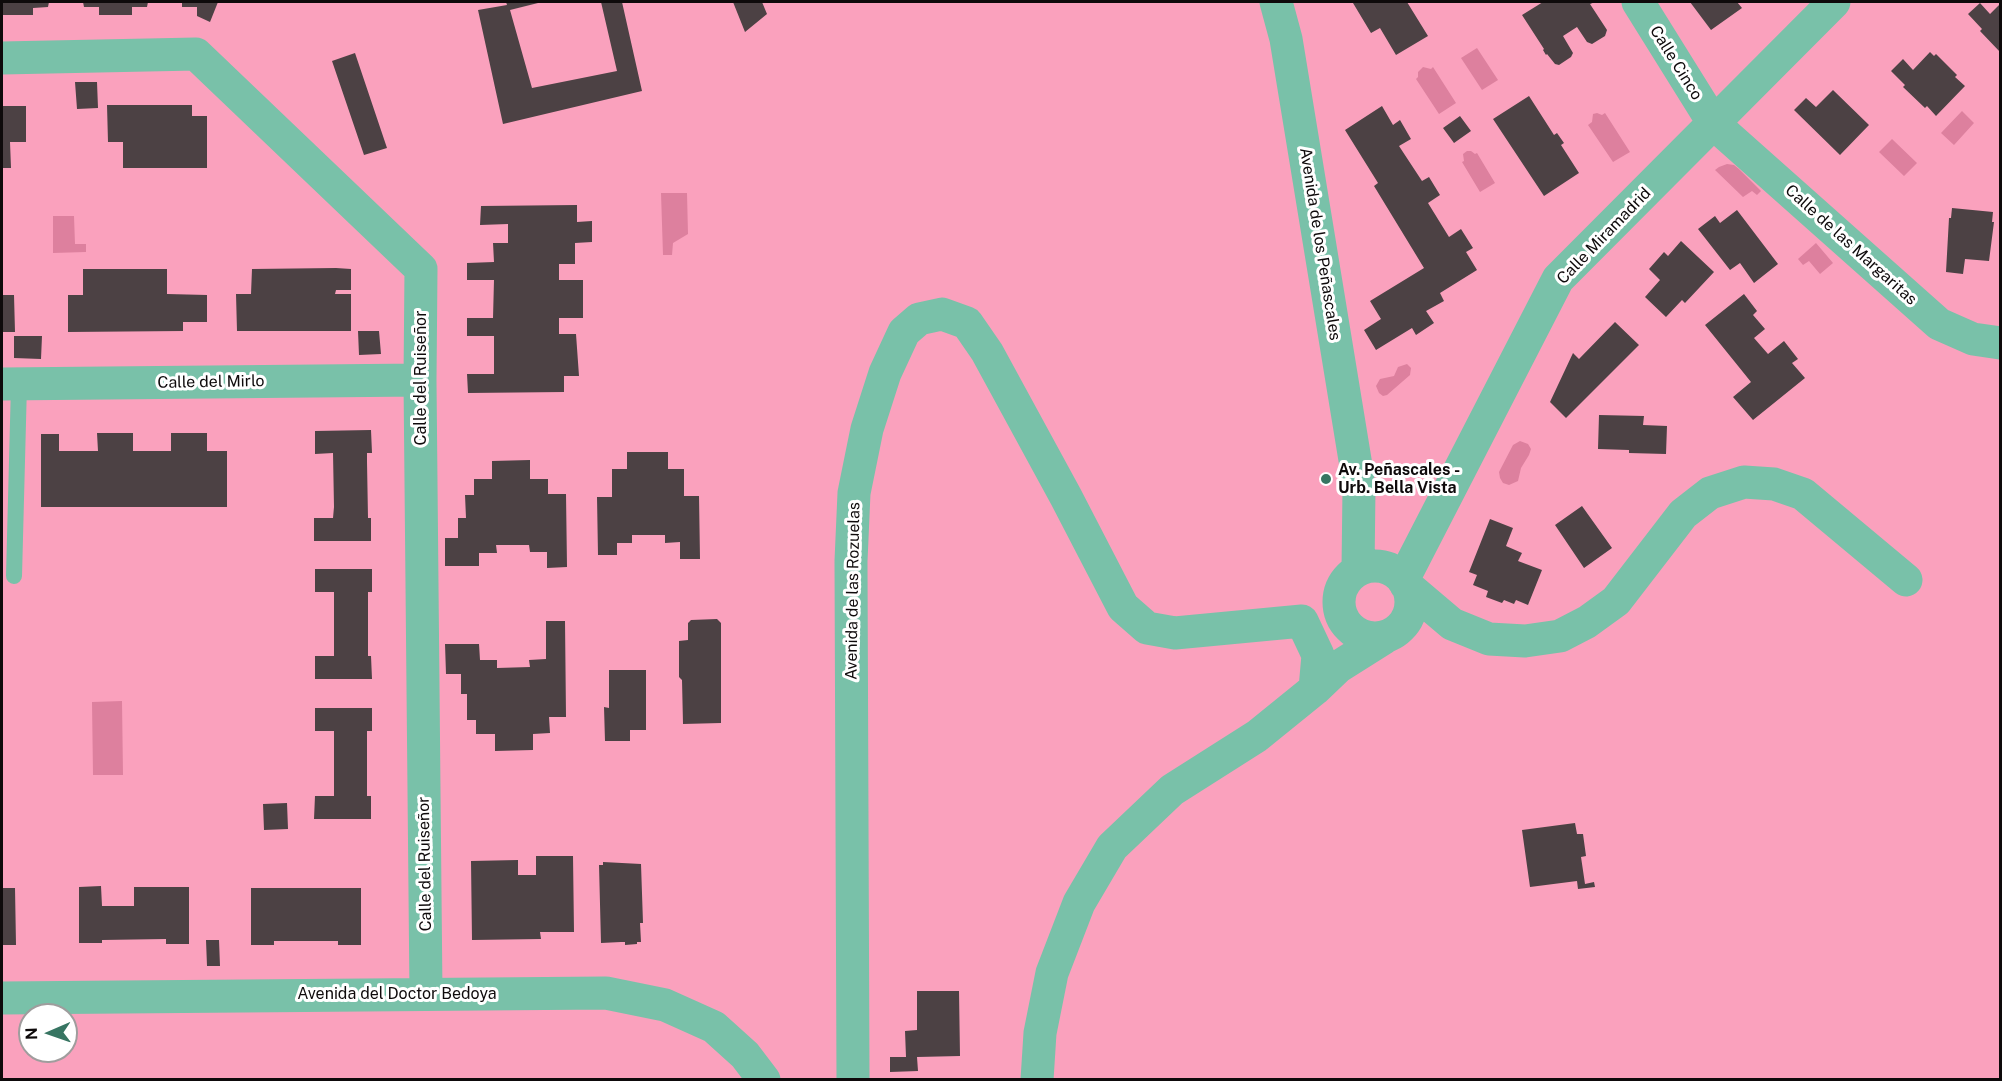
<!DOCTYPE html>
<meta charset="utf-8">
<style>
body{margin:0}
#map{position:relative;width:2002px;height:1081px;overflow:hidden;background:#f8eaee;font-family:"Public Sans",sans-serif}
canvas{display:block}
.frame{position:absolute;inset:0;border:3px solid #0e0a0b;pointer-events:none}
.north{position:absolute;left:18px;top:1003px;width:60px;height:60px;box-sizing:border-box;background:#fff;border:2px solid #9f9d9d;border-radius:50%;rotate:268deg;font-size:16px;font-weight:700;line-height:24px;text-align:center;color:#0e0a0b}
.north::after{content:'';display:block;margin:auto;width:21px;height:27px;background:#377562;clip-path:polygon(50% 0,100% 100%,50% 72%,0 100%)}
</style>
<div id="map">
<canvas width="2002" height="1081"></canvas>
<div class="frame"></div>
<div class="north">N</div>
</div>
<script>
const context = document.querySelector('canvas').getContext('2d');
context.lineJoin = 'round';
function fill(path, color) { context.fillStyle = color; context.fill(path, 'evenodd'); }
const shape = rows => new Path2D(rows.map(r => 'M' + r).join(''));
function strokePath(path, color, width, dash) { context.strokeStyle = color; context.lineWidth = width; context.lineCap = dash ? 'butt' : 'round'; context.setLineDash(dash || []); context.stroke(path); }
function drawText(font, color, halo, rows, align = 'center') {
  context.font = font + ' "Public Sans",sans-serif'; context.lineWidth = 6; context.setLineDash([]); context.textBaseline = 'middle'; context.strokeStyle = halo; context.fillStyle = color; for (const [text, x, y, turn = 0] of rows) {
    context.save(); context.translate(x, y); context.rotate((+turn || 0) * Math.PI / 180); context.textAlign = isNaN(turn) ? turn : align; if (halo) context.strokeText(text, 0, 0); context.fillText(text, 0, 0); context.restore();
  }
}
const green = shape([
 [2,2,2000,2,2000,1079,2,1080],
 [30,1015,66,1015,66,1051,30,1051]
]);
const water = shape([
 [1477,48,1498,80,1482,90,1461,58],
 [1423,67,1431,69,1433,67,1456,103,1439,114,1416,79,1418,77,1418,72],
 [1962,111,1974,123,1954,145,1941,133],
 [1597,113,1602,115,1605,113,1630,152,1613,162,1588,125,1592,122,1593,114],
 [1892,139,1917,163,1904,176,1879,152],
 [1467,151,1471,151,1475,154,1477,153,1495,183,1480,192,1462,162,1464,161,1463,154],
 [1727,164,1734,165,1739,169,1761,191,1757,195,1752,191,1743,197,1715,170,1719,167],
 [661,193,687,193,688,234,673,243,672,255,663,255],
 [53,216,74,216,75,244,86,244,86,252,53,253],
 [1816,243,1833,263,1820,274,1809,261,1803,265,1798,259],
 [1407,364,1411,368,1410,375,1387,395,1383,396,1379,393,1376,386,1380,379,1394,376,1398,367],
 [1520,441,1528,444,1531,449,1529,455,1521,468,1518,481,1509,485,1503,483,1500,478,1499,472,1513,445],
 [122,701,123,775,93,775,92,702]
]);
const building = shape([
 [2,2,49,2,48,7,33,8,33,15,2,15],
 [83,2,148,2,147,7,132,7,132,15,99,15,99,7,84,7],
 [182,2,218,2,210,22,197,16,197,7,182,7],
 [506,2,542,2,510,10,532,88,617,71,601,2,622,2,642,91,503,124,478,10,507,5],
 [733,2,762,2,767,14,745,32],
 [1354,2,1407,2,1428,36,1396,55,1380,28,1371,33,1353,3],
 [1543,2,1595,2,1590,4,1607,30,1605,36,1592,44,1587,42,1577,27,1563,36,1573,53,1571,57,1559,65,1555,64,1547,54,1546,55,1543,50,1544,49,1522,15],
 [1690,2,1737,2,1742,8,1711,30],
 [1980,3,1990,14,2000,4,2000,52,1980,31,1982,29,1968,14],
 [1930,52,1934,56,1936,54,1957,75,1955,77,1965,86,1936,116,1927,106,1925,108,1903,87,1905,85,1891,71,1903,59,1913,70],
 [355,53,387,148,364,155,332,61],
 [75,82,97,82,98,108,77,109],
 [1833,90,1869,125,1840,155,1794,110,1806,98,1816,107],
 [1529,96,1554,135,1557,133,1564,143,1561,145,1579,173,1544,196,1493,119],
 [107,105,192,105,192,116,207,116,207,168,123,168,123,142,108,142],
 [2,106,26,106,26,142,10,142,11,168,2,168],
 [1382,106,1393,125,1400,120,1411,139,1399,146,1422,181,1429,177,1440,195,1428,203,1449,237,1461,229,1473,248,1466,252,1477,270,1440,293,1444,301,1426,311,1434,323,1416,335,1412,328,1376,350,1364,330,1381,319,1370,301,1424,268,1374,186,1378,183,1345,130],
 [1460,116,1471,131,1454,143,1443,128],
 [577,205,577,222,592,221,592,242,575,243,575,264,559,264,559,280,583,280,583,318,559,318,559,334,576,334,579,376,564,376,564,392,468,393,467,374,494,374,494,336,467,336,467,318,493,318,494,280,467,280,467,263,494,262,493,243,508,243,508,224,480,225,481,206],
 [1952,208,1993,212,1992,222,1994,222,1989,261,1965,259,1963,274,1946,272,1949,218,1951,218],
 [1737,210,1778,264,1754,283,1740,263,1730,270,1698,229,1715,216,1720,223],
 [1681,241,1714,272,1685,303,1682,300,1666,317,1645,297,1660,280,1649,269,1664,252,1668,256],
 [336,268,351,269,351,290,336,290,335,294,351,294,351,331,237,331,236,294,251,294,252,269],
 [83,269,167,269,167,294,207,295,207,322,183,322,183,331,68,332,68,295,83,295],
 [1744,294,1757,311,1753,315,1765,329,1754,338,1768,354,1784,341,1798,359,1792,363,1805,378,1753,420,1733,397,1751,382,1705,325],
 [2,295,14,295,15,332,2,332],
 [1615,322,1639,345,1566,418,1550,402,1573,353,1579,359],
 [358,331,379,331,381,354,359,355],
 [14,336,42,336,41,359,14,358],
 [1599,415,1644,416,1643,425,1667,426,1666,454,1629,453,1629,450,1598,449],
 [371,430,372,453,367,453,367,462,368,518,371,518,371,541,314,541,314,518,333,518,334,507,333,453,315,454,315,431],
 [97,433,133,433,133,451,171,451,171,433,207,433,207,451,227,451,227,507,41,507,41,434,59,434,59,451,98,451],
 [627,452,668,452,668,469,684,469,684,496,699,496,700,559,680,559,680,542,665,543,665,535,632,535,632,543,617,543,617,555,598,555,597,497,612,497,612,469,627,469],
 [530,460,530,479,548,479,548,494,566,494,567,567,547,568,547,552,530,552,529,545,496,545,497,553,479,553,479,566,445,566,445,538,458,538,458,518,466,518,465,495,474,495,474,479,492,479,492,461],
 [1582,506,1612,548,1584,568,1555,525],
 [1490,519,1513,528,1506,546,1522,553,1518,561,1542,570,1528,605,1516,600,1514,604,1504,600,1502,603,1486,597,1488,591,1473,585,1477,575,1469,572],
 [315,569,372,569,372,592,368,592,368,656,371,656,372,679,315,679,315,656,334,656,334,592,315,592],
 [717,619,721,623,721,723,683,724,682,680,679,677,679,641,688,640,688,623,691,620],
 [546,621,565,621,566,717,549,717,550,733,533,734,533,750,495,751,495,734,476,734,476,720,467,720,467,694,461,694,461,674,446,674,445,644,479,644,480,660,497,660,497,668,530,667,529,660,546,659],
 [609,670,646,670,646,730,630,730,630,741,605,741,604,707,609,708],
 [315,708,372,708,372,731,367,731,367,796,371,796,371,819,314,819,315,796,334,796,334,731,315,731],
 [287,803,288,829,264,830,263,804],
 [1575,823,1577,834,1583,834,1586,856,1581,857,1585,884,1594,882,1595,887,1578,889,1577,881,1530,887,1522,830],
 [536,856,573,856,574,932,540,932,541,939,472,940,471,861,518,860,518,875,536,875],
 [603,862,641,864,643,923,640,923,641,942,637,942,637,944,625,945,625,942,621,942,601,943,599,865,603,865],
 [101,886,102,906,134,906,134,887,189,887,189,944,166,944,166,939,102,940,102,943,79,943,79,887],
 [2,888,15,888,16,945,2,945],
 [251,888,361,888,361,945,338,945,338,941,274,941,274,945,251,945],
 [206,940,219,940,220,966,207,966],
 [917,991,959,991,960,1056,917,1057,918,1071,890,1072,890,1057,906,1057,905,1031,917,1030]
]);
const lane = shape([
 [14,576,19,384]
]);
const street = shape([
 [1276,2,1286,39,1357,472,1359,488,1358,570],
 [1638,2,1714,124,1939,324,1973,339,2000,343],
 [2,58,196,54,421,269,420,380,426,994],
 [2,384,420,380],
 '1339 602a36 36 0 1 1 72 0a36 36 0 1 1-72 0Z',
 [1403,580,1558,279,1834,2],
 [1406,585,1452,624,1489,639,1525,641,1560,636,1587,622,1616,601,1683,514,1710,493,1744,482,1774,484,1803,494,1906,580],
 [2,998,606,993,665,1005,714,1027,745,1055,764,1080],
 [853,1080,851,561,854,493,867,429,885,373,904,332,919,319,942,314,967,323,987,352,1066,497,1123,607,1147,628,1175,633,1302,621,1318,655,1315,689],
 [1037,1080,1040,1033,1052,973,1079,903,1112,847,1172,790,1257,736,1315,689,1338,667,1384,638]
]);
const markers = [
 [1326,479,6,"#377562"]
];
const streetNames = [
 ["Calle Cinco",1676,63,58],
 ["Calle Miramadrid",1604,236,-46],
 ["Avenida de los Peñascales",1320,244,81],
 ["Calle de las Margaritas",1851,245,42],
 ["Calle del Ruiseñor",421,378,-90],
 ["Calle del Mirlo",211,382,-1],
 ["Avenida de las Rozuelas",853,591,-89],
 ["Calle del Ruiseñor",425,864,-91],
 ["Avenida del Doctor Bedoya",397,994]
];
const poiNames = [
 ["Av. Peñascales -",1338,470],
 ["Urb. Bella Vista",1338,488]
];
fill(green, '#faa1bd');
fill(water, '#dd809e');
fill(building, '#4c4144');
strokePath(lane, '#79c1a9', 16);
strokePath(street, '#79c1a9', 33);
for (const [x, y, r, color] of markers) { const dot = new Path2D(); dot.arc(x, y, r, 0, 2 * Math.PI); context.fillStyle = color; context.fill(dot); strokePath(dot, '#fff', 2); }
drawText('16px', '#0e0a0b', '#fff', streetNames);
drawText('bold 16px', '#0e0a0b', '#fff', poiNames, 'left');
</script>
